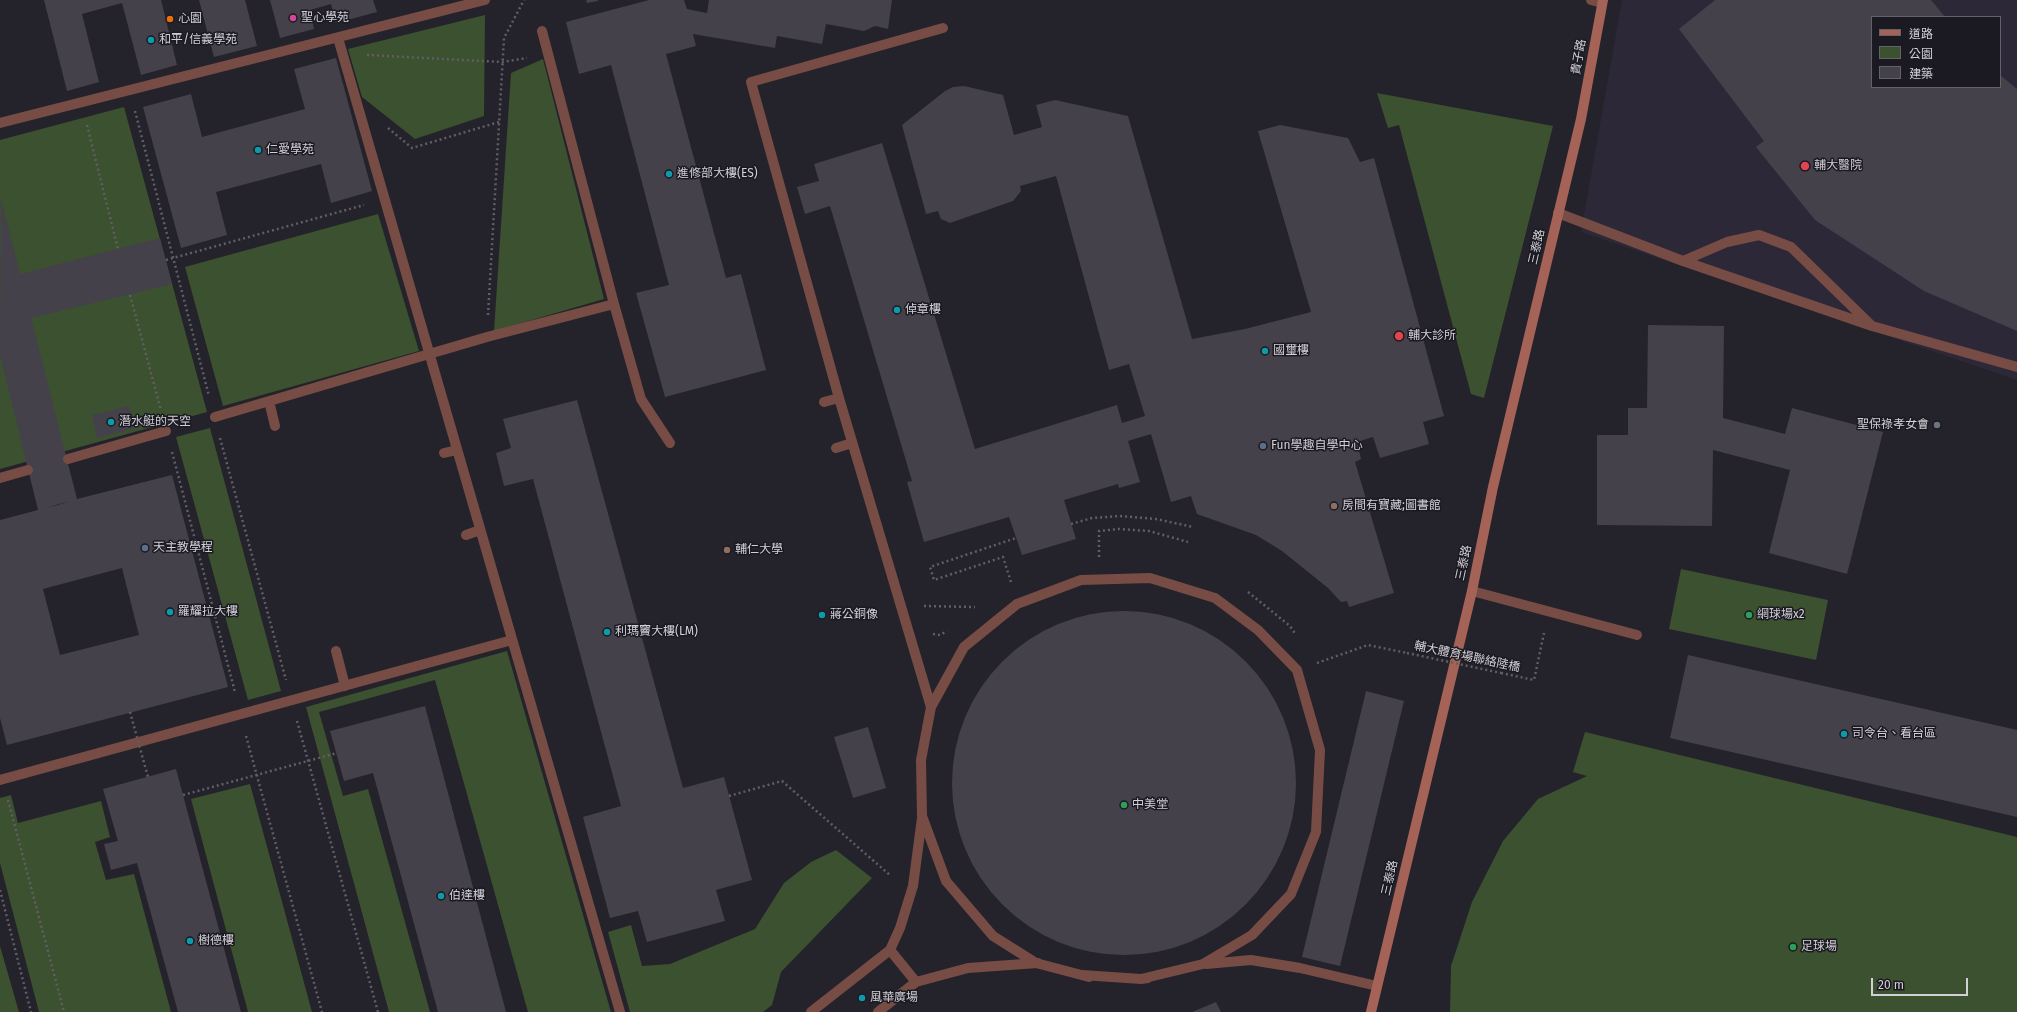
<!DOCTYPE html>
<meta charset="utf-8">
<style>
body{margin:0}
#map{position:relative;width:2017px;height:1012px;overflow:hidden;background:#24222b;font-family:"Fira Sans","Noto Sans TC",sans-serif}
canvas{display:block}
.legend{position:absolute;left:1871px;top:16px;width:130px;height:72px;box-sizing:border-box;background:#1b1921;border:1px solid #646269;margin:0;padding:5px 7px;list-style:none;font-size:12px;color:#d2d0d6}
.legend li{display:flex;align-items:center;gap:8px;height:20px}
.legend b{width:20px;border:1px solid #646269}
.scale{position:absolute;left:1871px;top:978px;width:97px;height:18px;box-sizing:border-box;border:2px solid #d2d0d6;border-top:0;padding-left:5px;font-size:12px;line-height:14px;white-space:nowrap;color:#d2d0d6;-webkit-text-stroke:3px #1b1921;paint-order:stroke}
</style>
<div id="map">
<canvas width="2017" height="1012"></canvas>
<ul class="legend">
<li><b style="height:5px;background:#a56257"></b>道路</li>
<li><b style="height:11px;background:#3c512f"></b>公園</li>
<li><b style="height:11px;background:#44414b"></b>建築</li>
</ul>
<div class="scale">20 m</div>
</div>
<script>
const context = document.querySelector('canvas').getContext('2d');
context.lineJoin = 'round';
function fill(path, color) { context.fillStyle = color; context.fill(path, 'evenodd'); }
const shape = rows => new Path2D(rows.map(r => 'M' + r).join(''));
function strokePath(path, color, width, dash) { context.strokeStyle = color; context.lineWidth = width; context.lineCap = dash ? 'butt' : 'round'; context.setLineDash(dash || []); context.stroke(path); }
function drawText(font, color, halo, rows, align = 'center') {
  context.font = font + ' "Fira Sans","Noto Sans TC",sans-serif'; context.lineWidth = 3; context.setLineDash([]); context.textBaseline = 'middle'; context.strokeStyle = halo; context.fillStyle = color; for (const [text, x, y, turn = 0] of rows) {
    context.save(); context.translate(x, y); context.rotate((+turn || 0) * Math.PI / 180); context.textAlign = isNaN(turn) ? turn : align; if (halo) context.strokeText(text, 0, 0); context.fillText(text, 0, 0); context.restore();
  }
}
const medical = shape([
 [1622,0,2017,0,2017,380,1581,232],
 [1872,17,2000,17,2000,87,1872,87]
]);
const green = shape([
 [485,15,484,116,415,139,362,97,348,49],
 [543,59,604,299,494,331,511,73],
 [1377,93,1553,126,1484,398,1471,394,1399,125,1388,128],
 [124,107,207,412,0,469,0,140],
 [378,214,419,351,223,406,185,267],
 [210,428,281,691,248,700,176,437],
 [1681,569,1828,600,1816,660,1669,629],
 [507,651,611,1012,528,1012,435,680,319,712,343,796,368,789,430,1012,389,1012,306,707],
 [1585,732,2017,837,2017,1012,1450,1012,1451,966,1472,902,1503,841,1538,799,1587,776,1573,772],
 [250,784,312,1012,248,1012,191,799],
 [11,795,18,823,101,801,110,837,95,842,106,880,134,874,171,1012,39,1012,0,863,0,798],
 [836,850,872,878,781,972,772,1005,763,1012,630,1012,608,932,631,925,642,966,670,964,755,929,784,883,811,862],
 [0,946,19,1012,0,1012]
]);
const building = shape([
 [44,0,161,0,177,65,141,75,122,3,82,14,99,82,67,91],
 [199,0,245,0,257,46,214,57],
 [270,0,373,0,377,12,336,23,331,4,310,10,314,29,280,38],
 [586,0,598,0,598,1,587,3],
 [649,0,684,0,687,9,707,13,709,0,892,0,888,29,875,26,864,31,826,24,822,44,777,36,775,48,693,34,696,46,666,54,726,278,741,274,766,370,665,397,636,293,669,285,611,65,579,74,566,22],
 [1715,0,1931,0,1945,17,1872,17,1872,87,2000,87,2000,75,2017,89,2017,331,1924,291,1815,220,1756,147,1764,141,1679,29],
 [336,58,372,191,331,203,321,164,216,192,227,235,181,248,143,107,191,94,202,137,305,109,294,69],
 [964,86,1003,95,1014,135,1042,127,1036,105,1055,100,1128,116,1192,339,1245,329,1311,312,1258,131,1280,125,1348,138,1360,162,1374,158,1444,416,1423,422,1429,444,1380,458,1373,437,1357,442,1361,459,1355,462,1394,593,1349,607,1347,601,1341,602,1328,588,1282,551,1256,535,1197,514,1191,496,1171,502,1151,434,1128,441,1140,482,1119,488,1118,484,1064,500,1076,539,1022,555,1009,517,924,542,907,482,912,481,830,206,805,214,797,187,819,181,814,164,882,143,975,449,1117,405,1122,423,1145,416,1129,364,1109,370,1056,176,1020,186,1021,191,1013,201,950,223,941,219,938,211,926,214,902,125,945,91,953,87],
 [1,199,20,274,160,238,172,284,31,318,77,499,172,475,228,687,7,745,0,718,0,520,38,510,0,355],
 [69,501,58,505,46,508],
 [122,568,139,635,60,655,43,589],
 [1648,325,1724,326,1723,418,1785,434,1792,408,1883,432,1847,574,1769,553,1790,470,1713,450,1712,526,1597,525,1597,435,1628,435,1628,408,1647,408],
 [577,400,683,788,724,777,752,880,716,890,725,921,647,942,638,911,610,918,583,817,621,806,533,479,504,486,496,453,511,448,503,419],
 [129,406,135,428,97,438,92,415],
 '952 783a172 172 0 1 1 344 0a172 172 0 1 1-344 0Z',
 [1688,655,2017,730,2017,817,1670,738],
 [1366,691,1404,701,1340,966,1302,957],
 [425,706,506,1012,438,1012,373,773,344,781,330,731],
 [868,727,886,788,853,798,834,737],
 [176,769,183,795,241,1012,178,1012,137,863,111,870,104,844,118,841,103,789],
 [1216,1002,1221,1012,1192,1012]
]);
const path = shape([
 [367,55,502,62,527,58],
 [135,111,209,396],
 [87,125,118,249],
 [388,128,412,148,499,122],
 [166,260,364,205],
 [130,295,161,410],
 [488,315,504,38,524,0],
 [220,438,286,680],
 [172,452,235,692],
 [1071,524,1092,518,1120,516,1156,519,1193,527],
 [1099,557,1099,531,1119,529,1149,531,1188,542],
 [1011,582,1003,557,934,580,930,567,1016,538],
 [1248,592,1290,626,1296,635],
 [924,606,975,607],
 [933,634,940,635,947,631],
 [1317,663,1368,645,1407,653],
 [1501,673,1534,680,1544,633],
 [297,721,378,1012],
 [246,736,322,1012],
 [729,796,782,781,891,876],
 [8,800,64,1012],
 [0,890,31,1012]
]);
const lane = shape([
 [1591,0,1602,3],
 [542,31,614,304,641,399,670,443],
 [338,38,620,1012],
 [0,123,485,0],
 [1558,213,1683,261,1872,326,1791,247,1759,235,1727,242,1683,261],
 [1872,326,2017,367],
 [269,401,275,426],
 [824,402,839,398],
 [215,417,487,337,614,304],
 [836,448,852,443],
 [444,453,457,450],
 [68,459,166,431],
 [0,478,28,470],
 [466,535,480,530],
 [1472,591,1637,635],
 [336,651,345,686],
 [931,707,839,398,751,82,943,28],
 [0,780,512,640],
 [890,950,916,982],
 [1206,964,1251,960,1300,968,1377,986],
 [1082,975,1141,979,1148,978],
 [1089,977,1036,963,993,936,946,881,922,816,921,760,931,707,964,647,1017,604,1081,580,1150,578,1215,598,1258,630,1297,670,1320,750,1316,832,1291,894,1252,935,1203,964,1141,979],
 [811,1012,890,950,900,928,913,886,922,818],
 [878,1012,916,982,968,968,1038,963]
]);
const secondary = shape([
 [1371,1012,1472,591,1493,487,1581,119,1603,0]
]);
const pathBridge = shape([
 [1407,653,1501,673],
 [130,712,148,777],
 [183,795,337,753]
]);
const markers = [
 [293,18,4,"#d1479c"],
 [170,19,4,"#e8710a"],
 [151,40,4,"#0f9aa8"],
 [258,150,4,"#0f9aa8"],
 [1805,166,5,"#e0444e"],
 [669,174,4,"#0f9aa8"],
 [897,310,4,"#0f9aa8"],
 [1399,336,5,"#e0444e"],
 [1265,351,4,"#0f9aa8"],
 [111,422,4,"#0f9aa8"],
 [1937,425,4,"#6b7280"],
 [1263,446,4,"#5c6f8a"],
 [1334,506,4,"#8d6e63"],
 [145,548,4,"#5c6f8a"],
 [727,550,4,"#8d6e63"],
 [170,612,4,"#0f9aa8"],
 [822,615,4,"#0f9aa8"],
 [1749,615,4,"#2e9e5b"],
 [607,632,4,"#0f9aa8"],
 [1844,734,4,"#0f9aa8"],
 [1124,805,4,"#2e9e5b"],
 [441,896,4,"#0f9aa8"],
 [190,941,4,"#0f9aa8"],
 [1793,947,4,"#2e9e5b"],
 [862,998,4,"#0f9aa8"]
];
const poiNames = [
 ["聖心學苑",301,18],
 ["心園",178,19],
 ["和平/信義學苑",159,40],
 ["仁愛學苑",266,150],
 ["輔大醫院",1814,166],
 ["進修部大樓(ES)",677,174],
 ["倬章樓",905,310],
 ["輔大診所",1408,336],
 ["國璽樓",1273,351],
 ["潛水艇的天空",119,422],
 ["聖保祿孝女會",1929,425,"right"],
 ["Fun學趣自學中心",1271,446],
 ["房間有寶藏;圖書館",1342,506],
 ["天主教學程",153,548],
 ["輔仁大學",735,550],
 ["羅耀拉大樓",178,612],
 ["蔣公銅像",830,615],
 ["網球場x2",1757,615],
 ["利瑪竇大樓(LM)",615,632],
 ["司令台、看台區",1852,734],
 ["中美堂",1132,805],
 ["伯達樓",449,896],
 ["樹德樓",198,941],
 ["足球場",1801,947],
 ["風華廣場",870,998]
];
const streetNames = [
 ["貴子路",1579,57,-80],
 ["三泰路",1537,247,-77],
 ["三泰路",1464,563,-78],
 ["輔大體育場聯絡陸橋",1467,657,12],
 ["三泰路",1390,878,-77]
];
fill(medical, '#2d2838');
fill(green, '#3c512f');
fill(building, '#44414b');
strokePath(path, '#605e66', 2.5, [2, 3]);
strokePath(lane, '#774c45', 10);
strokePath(secondary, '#a56257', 10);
strokePath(pathBridge, '#605e66', 2.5, [2, 3]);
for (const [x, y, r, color] of markers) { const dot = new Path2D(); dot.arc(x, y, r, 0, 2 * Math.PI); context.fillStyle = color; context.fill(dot); strokePath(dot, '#1b1921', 1.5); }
drawText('12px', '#d2d0d6', '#1b1921', poiNames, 'left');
drawText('12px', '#d2d0d6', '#1b1921', streetNames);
</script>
